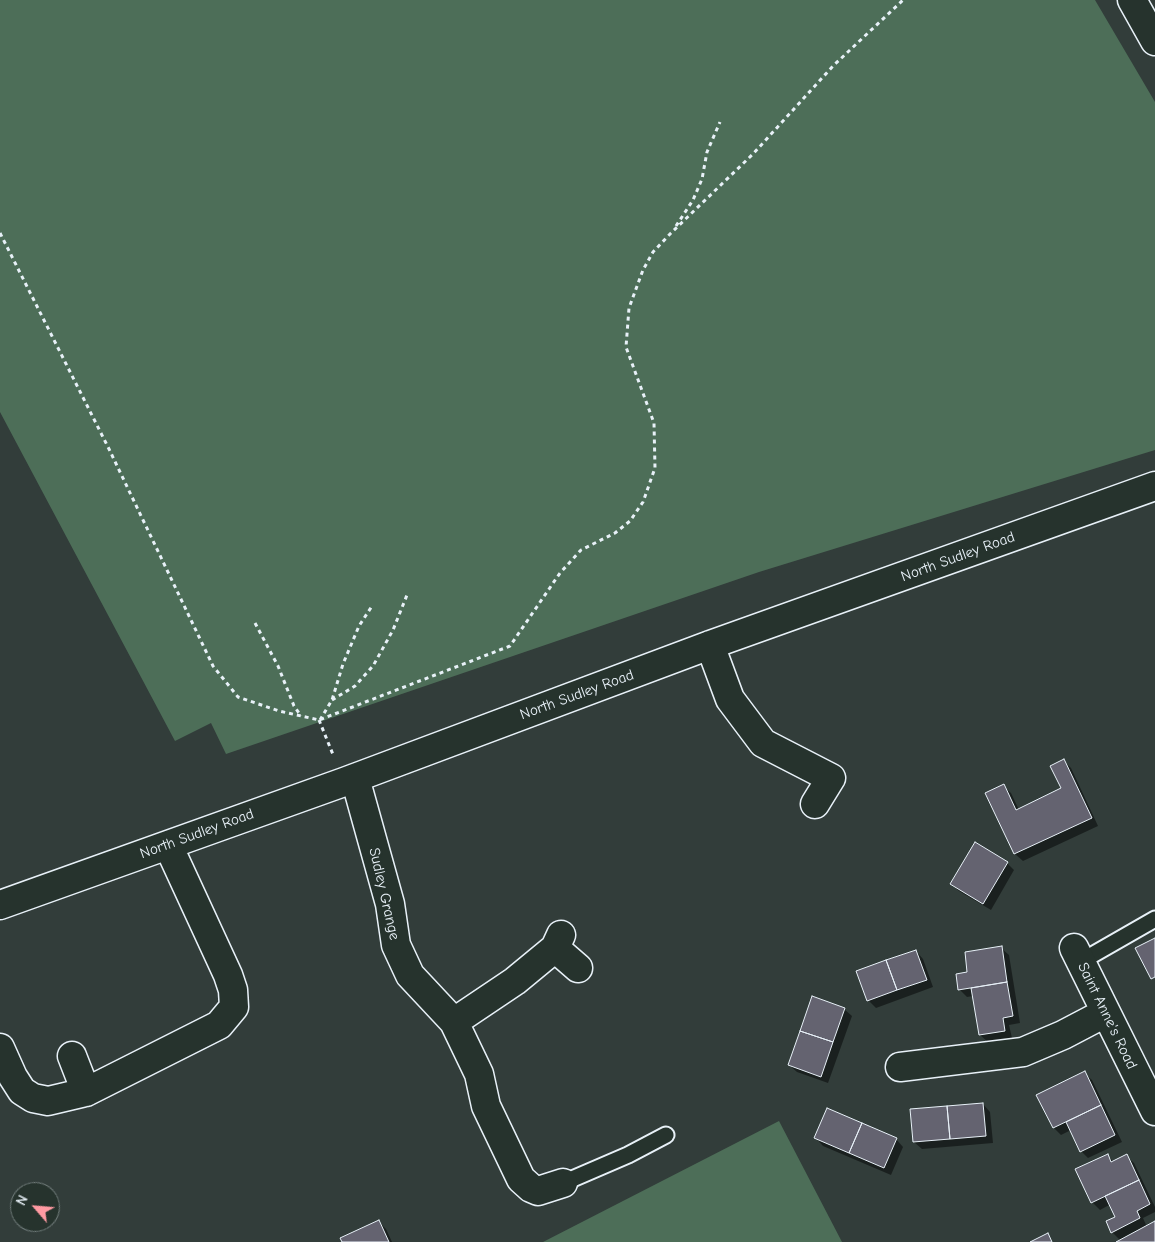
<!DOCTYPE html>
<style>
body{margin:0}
#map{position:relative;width:1155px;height:1242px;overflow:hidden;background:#323d3a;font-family:"Comic Neue",sans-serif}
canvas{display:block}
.north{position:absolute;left:10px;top:1182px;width:50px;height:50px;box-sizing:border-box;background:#26332d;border:1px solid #747f7e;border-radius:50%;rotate:297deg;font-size:14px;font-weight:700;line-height:20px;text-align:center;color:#e8f1f8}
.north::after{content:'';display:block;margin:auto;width:18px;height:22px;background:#ff9aa2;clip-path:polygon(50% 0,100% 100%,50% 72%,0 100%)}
</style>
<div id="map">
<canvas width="1155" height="1242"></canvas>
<div class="north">N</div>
</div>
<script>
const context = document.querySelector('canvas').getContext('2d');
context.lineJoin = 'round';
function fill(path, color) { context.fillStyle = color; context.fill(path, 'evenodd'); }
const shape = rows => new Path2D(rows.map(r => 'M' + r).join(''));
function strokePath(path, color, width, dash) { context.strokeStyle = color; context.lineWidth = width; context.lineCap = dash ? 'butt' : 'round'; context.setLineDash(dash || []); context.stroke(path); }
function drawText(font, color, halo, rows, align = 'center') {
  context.font = font + ' "Comic Neue",sans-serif'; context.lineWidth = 4.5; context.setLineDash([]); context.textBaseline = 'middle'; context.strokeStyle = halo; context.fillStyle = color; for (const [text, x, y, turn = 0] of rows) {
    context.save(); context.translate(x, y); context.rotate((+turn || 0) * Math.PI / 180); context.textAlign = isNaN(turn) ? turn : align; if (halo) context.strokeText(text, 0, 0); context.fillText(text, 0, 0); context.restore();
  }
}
const green = shape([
 [0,0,1095,0,1155,102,1155,450,759,572,226,754,211,723,175,741,0,412],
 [779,1121,842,1242,543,1242]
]);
const shadow = shape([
 [1064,761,1071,768,1098,826,1023,861,1015,854,987,793,1003,786,1011,793,1019,810,1063,789],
 [1007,863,1014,870,991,910,959,891,951,884],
 [1001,948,1009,955,1020,1023,1009,1025,1012,1038,988,1042,980,1035,973,996,967,997,959,989,969,973],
 [916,951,923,959,933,987,876,1008,868,1000],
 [844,1009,852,1016,828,1083,797,1072,789,1065],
 [1084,1073,1092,1080,1122,1142,1088,1158,1081,1151,1071,1130,1061,1135,1054,1128],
 [983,1104,990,1112,993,1143,922,1149,914,1142],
 [816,1138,896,1139,903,1147,891,1175,823,1146],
 [1107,1155,1114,1162,1126,1156,1134,1163,1155,1207,1155,1212,1143,1218,1147,1227,1155,1222,1155,1242,1119,1242,1121,1241,1112,1232,1117,1217,1111,1204,1100,1210,1092,1202],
 [379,1222,386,1229,392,1242,343,1242]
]);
const building = shape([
 [1064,759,1092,818,1014,854,985,793,1004,784,1016,810,1061,788,1050,766,1064,759],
 [975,842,1008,862,983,904,950,884,975,842],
 [1155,938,1155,977,1151,979,1135,948,1155,938],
 [1002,946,1007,982,958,990,956,974,967,972,965,952,1002,946],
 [916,950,927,980,897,990,886,960,916,950],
 [886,960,897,990,867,1001,856,971,886,960],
 [1007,982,1013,1016,1003,1018,1005,1031,979,1035,971,988,1007,982],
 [812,996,845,1008,833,1042,800,1031,812,996],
 [800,1031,833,1042,821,1077,788,1065,800,1031],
 [1085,1071,1101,1105,1053,1128,1036,1095,1085,1071],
 [983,1103,986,1136,950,1139,947,1106,983,1103],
 [1101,1105,1115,1135,1080,1152,1066,1122,1101,1105],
 [947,1106,950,1139,913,1142,910,1109,947,1106],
 [827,1108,862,1123,849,1153,814,1138,827,1108],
 [862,1123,897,1138,884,1168,849,1153,862,1123],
 [1108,1154,1111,1162,1127,1154,1139,1180,1091,1203,1075,1169,1108,1154],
 [1139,1180,1150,1204,1137,1211,1140,1218,1111,1233,1106,1221,1115,1217,1105,1196,1139,1180],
 [379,1220,389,1242,342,1242,340,1238,379,1220],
 [1155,1221,1155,1242,1116,1242,1155,1221],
 [1048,1233,1052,1242,1030,1242,1048,1233]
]);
const path = shape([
 [676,226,693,200,702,179,707,152,720,122],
 [0,233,109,449,213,666,238,697,279,711,319,720,510,646,560,573,581,550,615,533,630,521,643,502,655,468,654,423,626,347,629,308,643,270,653,252,671,233,753,154,833,66,903,0],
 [255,623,278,666,294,706,301,716],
 [332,700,355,686,373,666,393,630,407,595],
 [319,720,334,757],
 [320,720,332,700,343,664,359,626,372,606]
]);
const service = shape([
 [1080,962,1155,919],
 [563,1183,628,1155,666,1135]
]);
const minor = shape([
 [1132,0,1155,41],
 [710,645,730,699,763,743,831,778,815,804],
 [355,778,390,904,396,945,410,975,454,1022,479,1074,486,1106,521,1179,531,1188,538,1191,563,1183],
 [0,905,344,782,710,645,1155,486],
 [561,935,555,948,578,968],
 [1074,948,1155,1111],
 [454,1022,515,981,555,948],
 [0,1048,13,1077,22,1091,33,1098,48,1101,86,1092,219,1025,234,1007,233,990,228,975,168,845],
 [72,1056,86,1092],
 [900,1067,1023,1052,1063,1035,1105,1013]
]);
const streetNames = [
 ["North Sudley Road",958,557,-20],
 ["North Sudley Road",577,695,-20],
 ["North Sudley Road",197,834,-20],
 ["Sudley Grange",384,894,77],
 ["Saint Anne's Road",1107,1016,64]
];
fill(green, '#4d6e58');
fill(shadow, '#0007');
fill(building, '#646370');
strokePath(building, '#e8f1f8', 1);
strokePath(service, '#e8f1f8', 19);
strokePath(minor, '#e8f1f8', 31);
strokePath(path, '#e8f1f8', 3, [4, 4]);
strokePath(service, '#26332d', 15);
strokePath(minor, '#26332d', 28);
drawText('15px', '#e8f1f8', '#26332d', streetNames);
</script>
